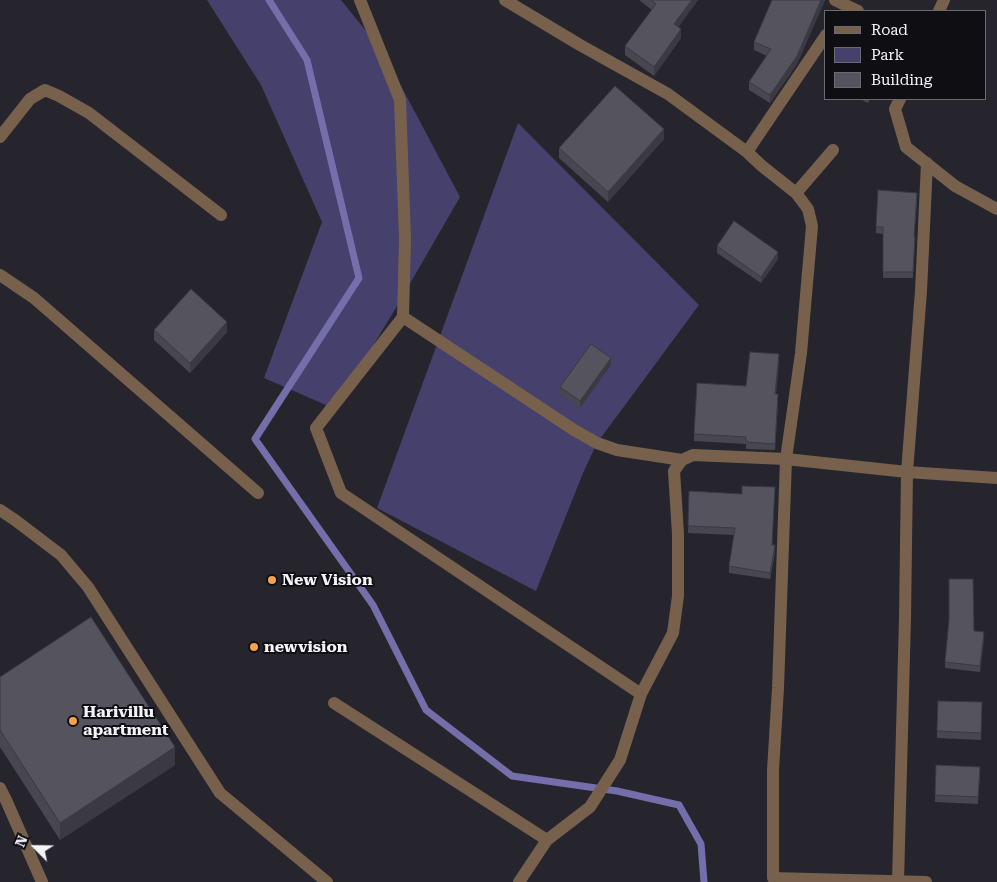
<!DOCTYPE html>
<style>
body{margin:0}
#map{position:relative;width:997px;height:882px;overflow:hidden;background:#26252e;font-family:"Roboto Serif",serif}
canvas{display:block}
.legend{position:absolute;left:824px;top:10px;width:162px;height:90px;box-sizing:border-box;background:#0f0f13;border:1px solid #6a6a6f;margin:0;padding:6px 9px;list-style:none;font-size:15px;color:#f3f3f9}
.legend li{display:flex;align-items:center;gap:10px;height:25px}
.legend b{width:25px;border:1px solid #6a6a6f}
.north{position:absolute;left:10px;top:822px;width:50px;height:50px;-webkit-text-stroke:4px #0f0f13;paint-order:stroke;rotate:293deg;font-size:14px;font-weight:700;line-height:20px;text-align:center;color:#f3f3f9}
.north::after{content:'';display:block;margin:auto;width:18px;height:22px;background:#f3f3f9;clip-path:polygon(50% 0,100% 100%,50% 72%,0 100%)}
</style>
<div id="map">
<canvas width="997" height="882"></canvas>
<ul class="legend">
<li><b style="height:6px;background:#77614d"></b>Road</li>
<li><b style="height:14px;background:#46406c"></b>Park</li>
<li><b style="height:14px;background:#54535e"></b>Building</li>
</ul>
<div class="north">N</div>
</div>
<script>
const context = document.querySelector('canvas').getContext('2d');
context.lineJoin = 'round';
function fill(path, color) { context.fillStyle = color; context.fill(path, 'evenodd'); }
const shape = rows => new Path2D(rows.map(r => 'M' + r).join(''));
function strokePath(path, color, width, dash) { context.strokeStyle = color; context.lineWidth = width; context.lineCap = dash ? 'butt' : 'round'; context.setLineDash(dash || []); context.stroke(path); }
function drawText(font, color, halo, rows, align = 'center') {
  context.font = font + ' "Roboto Serif",serif'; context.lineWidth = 4; context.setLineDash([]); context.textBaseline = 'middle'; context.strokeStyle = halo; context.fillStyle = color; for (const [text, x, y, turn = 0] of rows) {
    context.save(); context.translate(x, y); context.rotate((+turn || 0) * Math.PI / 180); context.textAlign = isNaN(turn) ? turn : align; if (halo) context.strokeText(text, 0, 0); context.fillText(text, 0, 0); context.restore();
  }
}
const green = shape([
 [207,0,341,0,383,52,460,197,397,306,335,409,264,378,322,222,261,85],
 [518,123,699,305,597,443,583,473,536,591,377,508]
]);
const stream = shape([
 [269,0,307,60,359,278,255,439,373,605,426,710,512,776,617,791,679,805,701,844,704,882]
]);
const minor = shape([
 [360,0,400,100,405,239,403,317,316,428,341,493,641,694],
 [505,0,580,45,668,94,747,152,762,166,796,193,808,209,812,226,801,353,786,459,778,688,773,770,773,878,926,882],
 [835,0,858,11],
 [939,11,944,0],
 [900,99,895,109,906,147,955,186,997,209],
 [0,137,30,99,45,90,59,96,89,113,221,215],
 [747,152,826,35],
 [796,193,833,150],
 [0,275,34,298,258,493],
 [403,317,574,430,597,443,617,450,682,460],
 [0,510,15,520,61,555,88,587,220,793,327,882],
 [334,703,547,840],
 [0,788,6,800,42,882],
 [519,882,547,840,590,807,620,760,641,694,673,633,678,596,678,534,674,471,682,460,693,455,786,459,907,472,997,478],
 [898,882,905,618,907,472,921,291,927,163]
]);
const wall = shape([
 [639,0,698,0,678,27,681,38,654,76,625,55,625,46,652,10],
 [772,0,825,0,797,64,770,103,749,90,749,82,767,56,754,50,754,42],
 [860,99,870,99,868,103],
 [664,139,608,202,559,158,559,148],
 [917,200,914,237,913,278,883,278,883,234,876,233,876,227],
 [717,246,778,259,761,283,717,253],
 [154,330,227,332,190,373,154,340],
 [779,361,776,394,778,401,775,450,746,449,746,444,694,441,694,434,746,386],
 [611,365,580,408,560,394,560,387],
 [689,491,772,545,775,545,775,553,770,579,729,573,729,566,734,535,688,533],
 [974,631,984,639,980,672,945,668,945,662],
 [0,677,175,765,60,840,0,747],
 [982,702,981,740,937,738,937,731],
 [980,774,978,804,935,802,935,795]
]);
const shadedWall = shape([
 [692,0,698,0,674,33,674,24],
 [821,0,825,0,797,64,770,103,770,95],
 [681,29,681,38,654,76,654,67],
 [664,129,664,139,608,202,608,192],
 [778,252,778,259,761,283,761,277],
 [227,322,227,332,190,373,190,363],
 [779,354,779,361,775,401,775,394],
 [611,358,611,365,580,408,580,401],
 [775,546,775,553,770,579,770,573],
 [984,632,984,639,980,672,980,666],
 [175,747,175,765,60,840,60,823]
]);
const building = shape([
 [651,0,692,0,674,24,681,29,654,67,625,46,656,4,651,0],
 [772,0,821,0,797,56,770,95,749,82,771,49,754,42,772,0],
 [615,86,664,129,608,192,559,148,615,86],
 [878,190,917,193,914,237,915,237,913,272,883,272,883,227,876,227,878,190],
 [734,221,778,252,761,277,717,246,734,221],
 [191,289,227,322,190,363,154,330,191,289],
 [591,344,611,358,580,401,560,387,591,344],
 [750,352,779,354,775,394,778,394,775,444,746,442,746,437,694,434,697,383,746,386,750,352],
 [742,486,775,487,772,545,775,545,775,546,770,573,729,566,735,528,688,526,689,491,742,494,742,486],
 [949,579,973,579,974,631,984,632,980,666,945,662,949,620,949,579],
 [91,617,175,747,60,823,0,730,0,677,91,617],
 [938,701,982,702,981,733,937,731,938,701],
 [936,765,980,767,978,797,935,795,936,765]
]);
const markers = [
 [272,580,5,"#f6a248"],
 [254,647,5,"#f6a248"],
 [73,721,5,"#f6a248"]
];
const poiNames = [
 ["New Vision",282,580],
 ["newvision",264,647],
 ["Harivillu",83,712],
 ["apartment",83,730]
];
fill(green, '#46406c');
strokePath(stream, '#746eaa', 7);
strokePath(minor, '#77614d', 12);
fill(wall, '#484751');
fill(shadedWall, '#3b3a42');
fill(building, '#54535e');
strokePath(building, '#3b3a42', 1);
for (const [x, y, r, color] of markers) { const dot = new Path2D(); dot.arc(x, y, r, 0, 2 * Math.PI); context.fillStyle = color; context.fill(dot); strokePath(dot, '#0f0f13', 2); }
drawText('bold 16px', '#f3f3f9', '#0f0f13', poiNames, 'left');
</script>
